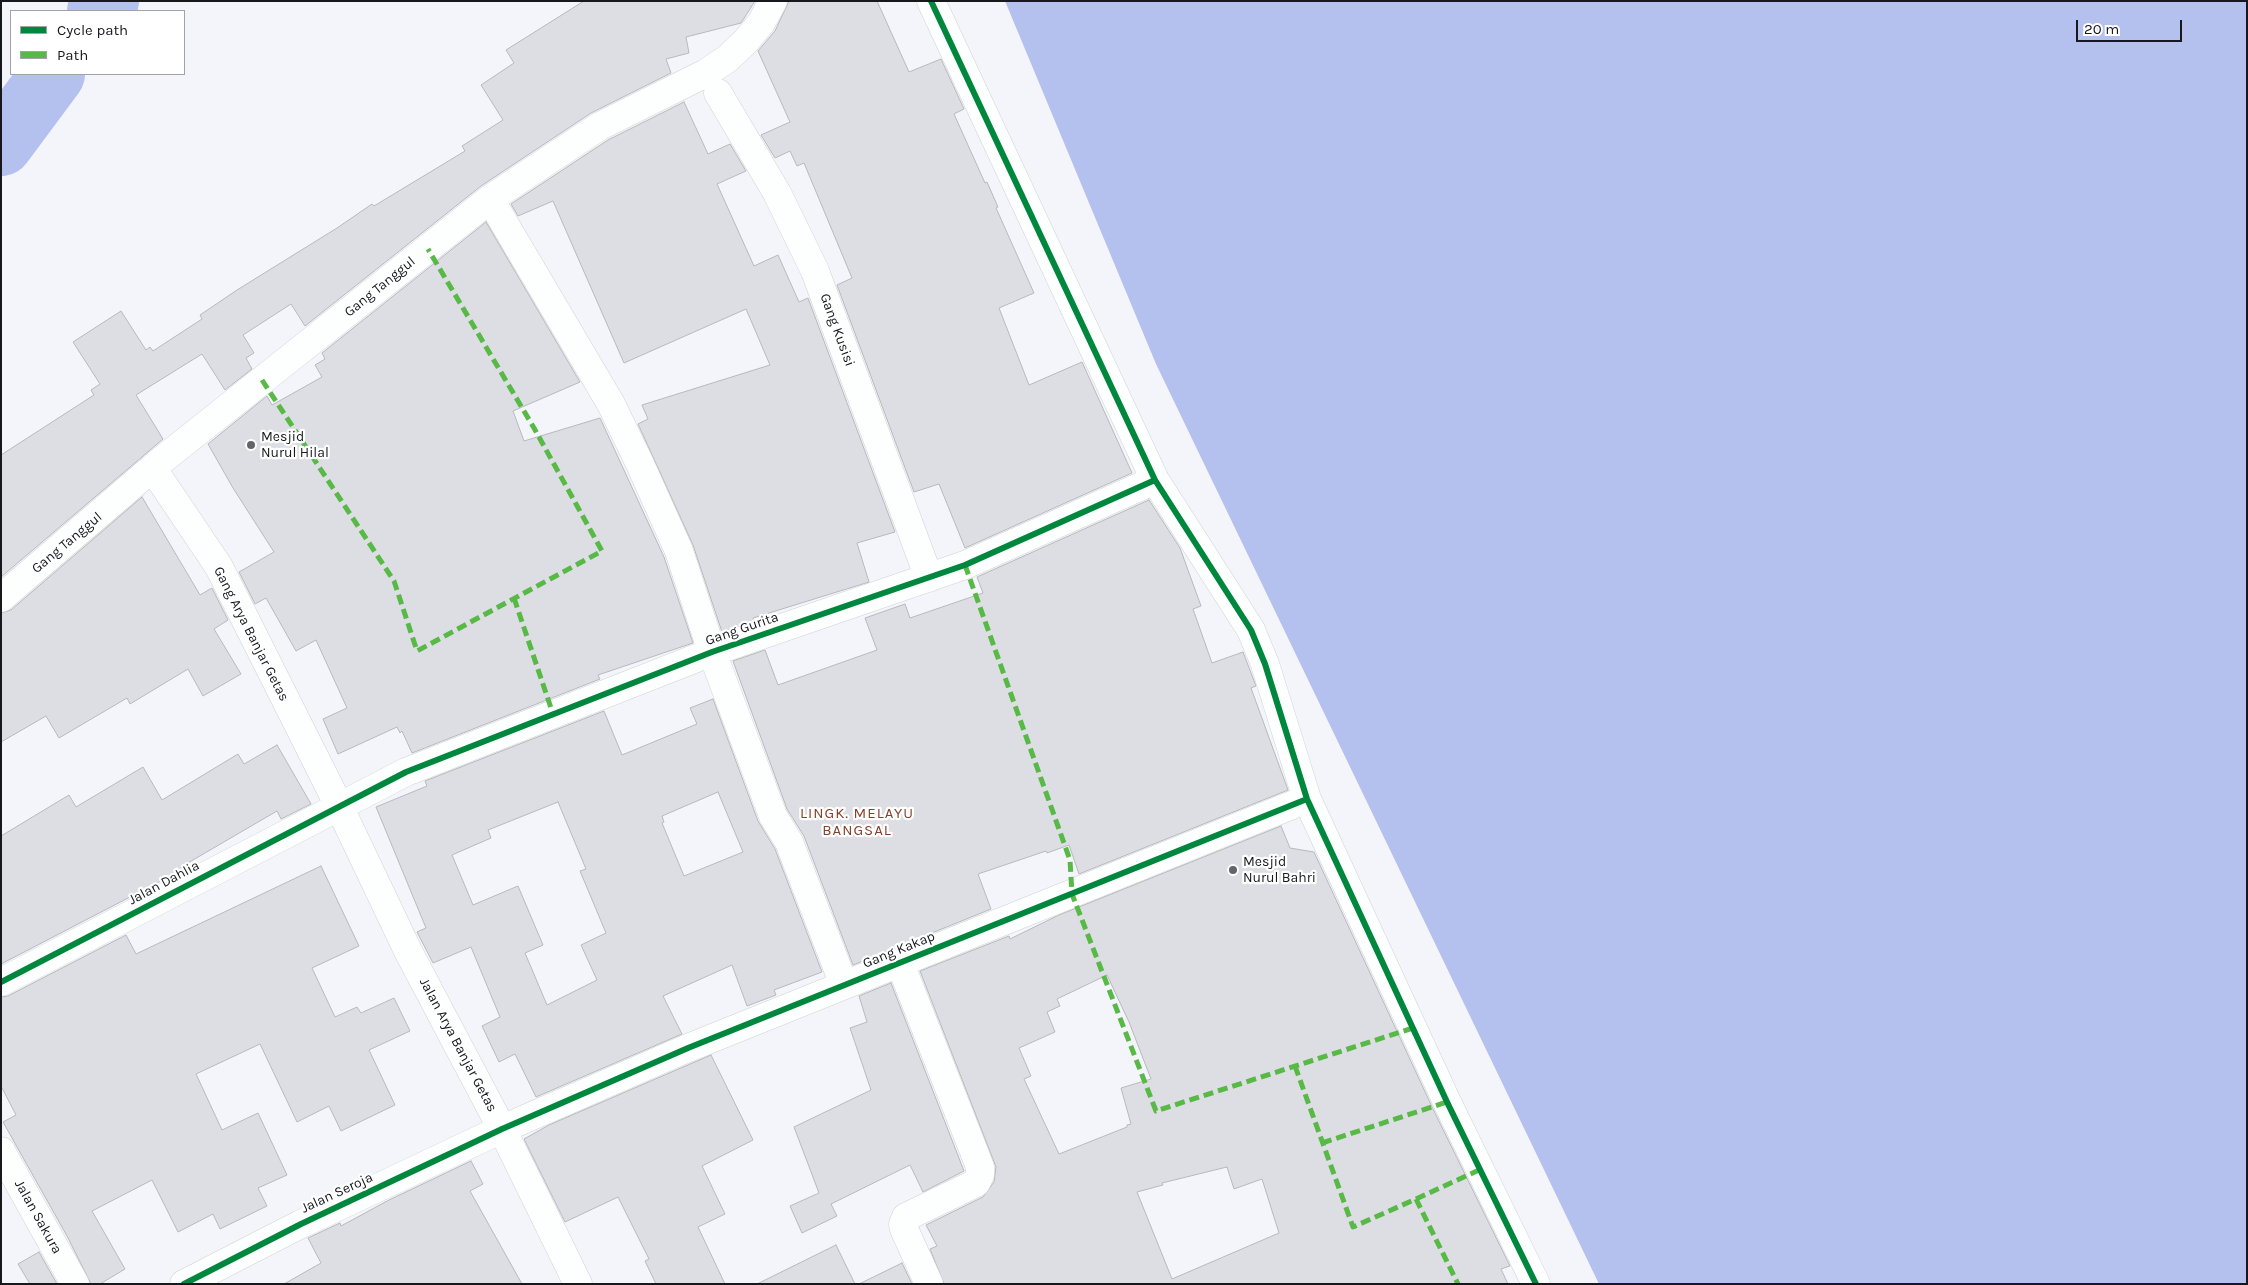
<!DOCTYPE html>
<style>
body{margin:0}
#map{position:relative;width:2248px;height:1285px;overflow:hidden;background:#f4f5fb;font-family:Karla,sans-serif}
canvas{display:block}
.frame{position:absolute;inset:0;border:2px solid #17181c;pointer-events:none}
.legend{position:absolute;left:10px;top:10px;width:175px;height:65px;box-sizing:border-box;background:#fff;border:1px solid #a2a3a4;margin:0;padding:6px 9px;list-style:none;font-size:15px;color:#17181c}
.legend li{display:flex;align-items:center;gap:10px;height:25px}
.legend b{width:25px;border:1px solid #a2a3a4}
.scale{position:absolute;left:2076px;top:20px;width:106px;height:22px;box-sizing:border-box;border:2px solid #17181c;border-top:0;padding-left:6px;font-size:15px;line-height:18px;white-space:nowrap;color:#17181c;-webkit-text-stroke:4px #fff;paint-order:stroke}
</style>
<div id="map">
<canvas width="2248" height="1285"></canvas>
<div class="frame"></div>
<ul class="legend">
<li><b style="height:6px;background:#00873e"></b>Cycle path</li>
<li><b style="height:6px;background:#58b947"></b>Path</li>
</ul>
<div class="scale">20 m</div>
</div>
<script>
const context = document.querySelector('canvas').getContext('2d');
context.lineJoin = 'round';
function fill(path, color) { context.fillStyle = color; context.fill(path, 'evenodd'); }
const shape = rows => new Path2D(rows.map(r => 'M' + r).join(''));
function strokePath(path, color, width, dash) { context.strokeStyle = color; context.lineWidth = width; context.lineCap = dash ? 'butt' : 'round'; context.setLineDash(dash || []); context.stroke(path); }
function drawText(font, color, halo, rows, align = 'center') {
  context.font = font + ' Karla,sans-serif'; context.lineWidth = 4.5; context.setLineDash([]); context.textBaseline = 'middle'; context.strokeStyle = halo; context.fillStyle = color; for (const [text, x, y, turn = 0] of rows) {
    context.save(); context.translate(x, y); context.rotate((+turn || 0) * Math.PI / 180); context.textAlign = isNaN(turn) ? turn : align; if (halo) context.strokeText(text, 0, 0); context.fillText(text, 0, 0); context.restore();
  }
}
const water = shape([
 [1005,1,2247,1,2247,1284,1599,1284,1156,364]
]);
const river = shape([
 [99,11,107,1],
 [1,144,53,74]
]);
const building = shape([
 [584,1,755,1,741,23,686,37,689,53,666,59,671,73,591,113,481,186,305,326,291,304,243,335,254,353,246,358,252,369,225,390,202,354,136,395,163,439,1,577,1,455,94,395,91,390,100,384,73,342,121,311,146,350,150,347,153,351,202,319,200,315,237,290,337,228,372,204,374,206,465,151,462,146,503,120,481,85,514,63,506,50,584,1],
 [789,1,877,1,909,72,941,59,964,109,954,114,985,183,987,182,998,207,996,208,1034,293,999,308,1029,385,1082,362,1132,473,965,548,939,484,914,492,837,285,852,278,804,163,797,166,790,151,775,158,761,135,790,122,758,51,775,31,789,1],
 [684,102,708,154,730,144,746,171,717,184,754,266,778,255,799,302,808,298,895,532,857,543,869,582,753,618,754,621,722,632,693,545,638,424,648,419,642,405,770,365,746,309,624,363,553,201,518,216,511,204,608,140,684,102],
 [486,222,580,382,513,411,524,441,600,418,664,557,693,643,598,675,600,679,412,753,402,731,400,733,397,727,338,754,323,719,347,708,316,640,296,651,266,598,255,604,239,572,274,552,233,488,208,444,267,396,272,405,322,377,315,365,325,359,322,353,486,222],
 [142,497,200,595,212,588,228,620,214,629,241,674,203,696,188,669,130,704,127,698,59,738,46,716,1,742,1,613,11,610,142,497],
 [1149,500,1180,548,1201,606,1193,609,1212,663,1243,652,1256,686,1251,688,1288,790,1079,874,1069,845,1047,853,1046,851,978,874,991,909,853,965,804,836,787,809,733,661,765,650,778,685,877,650,865,618,905,604,910,618,983,593,977,577,1149,500],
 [713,699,758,821,775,849,822,972,774,990,776,995,747,1006,732,965,663,996,682,1034,536,1097,515,1054,499,1062,482,1026,500,1017,471,947,433,963,417,932,426,928,376,807,427,786,425,781,604,711,622,755,697,724,690,708,713,699],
 [718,792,743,852,684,876,662,823,664,822,662,816,718,792],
 [558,802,586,869,580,871,606,933,581,945,597,980,547,1005,525,953,543,945,518,886,473,905,452,855,491,838,488,830,558,802],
 [277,745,311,804,281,819,277,811,181,867,182,870,1,964,1,836,69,795,76,807,143,767,162,800,238,754,244,764,277,745],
 [1281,826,1290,848,1314,852,1433,1109,1510,1266,1501,1269,1508,1284,944,1284,930,1249,937,1246,926,1225,983,1197,994,1182,996,1167,920,971,1009,936,1010,939,1059,915,1281,826],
 [1107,975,1129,1022,1151,1079,1121,1088,1131,1124,1127,1125,1127,1127,1059,1154,1024,1079,1031,1076,1019,1048,1055,1032,1047,1012,1060,1006,1057,999,1107,975],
 [1227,1167,1234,1189,1262,1179,1279,1233,1172,1279,1137,1192,1163,1185,1162,1183,1227,1167],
 [321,866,359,946,312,968,335,1017,357,1007,361,1013,394,998,410,1031,369,1050,395,1105,341,1131,329,1106,297,1122,260,1044,196,1074,222,1130,258,1113,287,1175,258,1188,267,1206,220,1229,213,1214,178,1232,152,1180,92,1211,125,1269,100,1284,91,1284,67,1236,3,1122,16,1115,1,1086,1,997,8,996,126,935,136,954,321,866],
 [891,983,964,1171,923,1192,910,1165,831,1204,837,1216,802,1233,790,1206,819,1193,794,1127,871,1090,850,1028,867,1022,859,996,891,983],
 [711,1055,753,1140,702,1166,725,1214,698,1227,725,1284,656,1284,645,1261,649,1259,618,1197,565,1222,524,1139,549,1125,711,1055],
 [471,1161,483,1184,470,1191,522,1284,284,1284,321,1263,308,1238,340,1223,341,1226,389,1200,471,1161],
 [836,1245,855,1284,757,1284,836,1245],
 [39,1252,57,1284,30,1284,18,1264,39,1252],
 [902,1263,912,1284,859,1284,902,1263]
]);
const minor = shape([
 [931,1,1155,480,1251,630,1265,664,1307,799,1447,1102,1536,1284],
 [718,93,777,193,815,271,929,578],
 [490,199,611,404,640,464,679,551,712,652,773,816,789,842,844,985],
 [153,469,219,567,339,806,408,951,502,1129,578,1284],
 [1,598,157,464,490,199,600,126,706,73,727,59,745,42,761,23,773,1],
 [900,963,980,1167,980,1175,976,1183,906,1217,903,1224,904,1229,929,1284],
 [1,982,406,772,712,652,965,565,1155,480],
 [1,1151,75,1284],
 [184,1284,301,1224,502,1129,688,1048,1307,799]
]);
const quiet = shape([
 [262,380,394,581,417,651,602,551,534,428,428,249],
 [965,565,1070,860,1072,894,1156,1111,1413,1028],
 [514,598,553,714],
 [1295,1066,1353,1227,1416,1199,1458,1284],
 [1322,1143,1447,1102],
 [1416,1199,1479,1170]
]);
const cycleway = shape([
 [931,1,1155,480,1251,630,1265,664,1307,799,1447,1102,1536,1284],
 [1,982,406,772,712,652,965,565,1155,480],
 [184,1284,301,1224,502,1129,688,1048,1307,799]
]);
const markers = [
 [251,445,5,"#64656a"],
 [1233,870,5,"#64656a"]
];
const streetNames = [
 ["Gang Tanggul",380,287,-39],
 ["Gang Kusisi",837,330,70],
 ["Gang Tanggul",67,543,-40],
 ["Gang Gurita",742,629,-19],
 ["Gang Arya Banjar Getas",251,634,63],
 ["Jalan Dahlia",164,883,-28],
 ["Gang Kakap",899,950,-22],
 ["Jalan Arya Banjar Getas",458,1045,62],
 ["Jalan Seroja",337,1193,-25],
 ["Jalan Sakura",38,1217,61]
];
const poiNames = [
 ["Mesjid",261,437],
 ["Nurul Hilal",261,453],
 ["Mesjid",1243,862],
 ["Nurul Bahri",1243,878]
];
const neighbourhoodNames = [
 ["LINGK. MELAYU",857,814],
 ["BANGSAL",857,831]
];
fill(water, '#b4c0ee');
strokePath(river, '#b4c0ee', 64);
fill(building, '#dddee3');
strokePath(building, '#b8b8bc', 1);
strokePath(minor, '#d1d2d6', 29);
strokePath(minor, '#fdfefe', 28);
strokePath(quiet, '#58b947', 5, [10, 5]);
strokePath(cycleway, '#00873e', 6);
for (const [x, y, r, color] of markers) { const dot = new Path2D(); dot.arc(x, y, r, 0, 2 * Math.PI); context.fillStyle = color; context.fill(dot); strokePath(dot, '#fff', 2); }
drawText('14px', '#17181c', '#fff', streetNames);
drawText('14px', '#17181c', '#fff', poiNames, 'left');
context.letterSpacing = '1px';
drawText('15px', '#85412a', '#fff', neighbourhoodNames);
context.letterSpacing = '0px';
</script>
